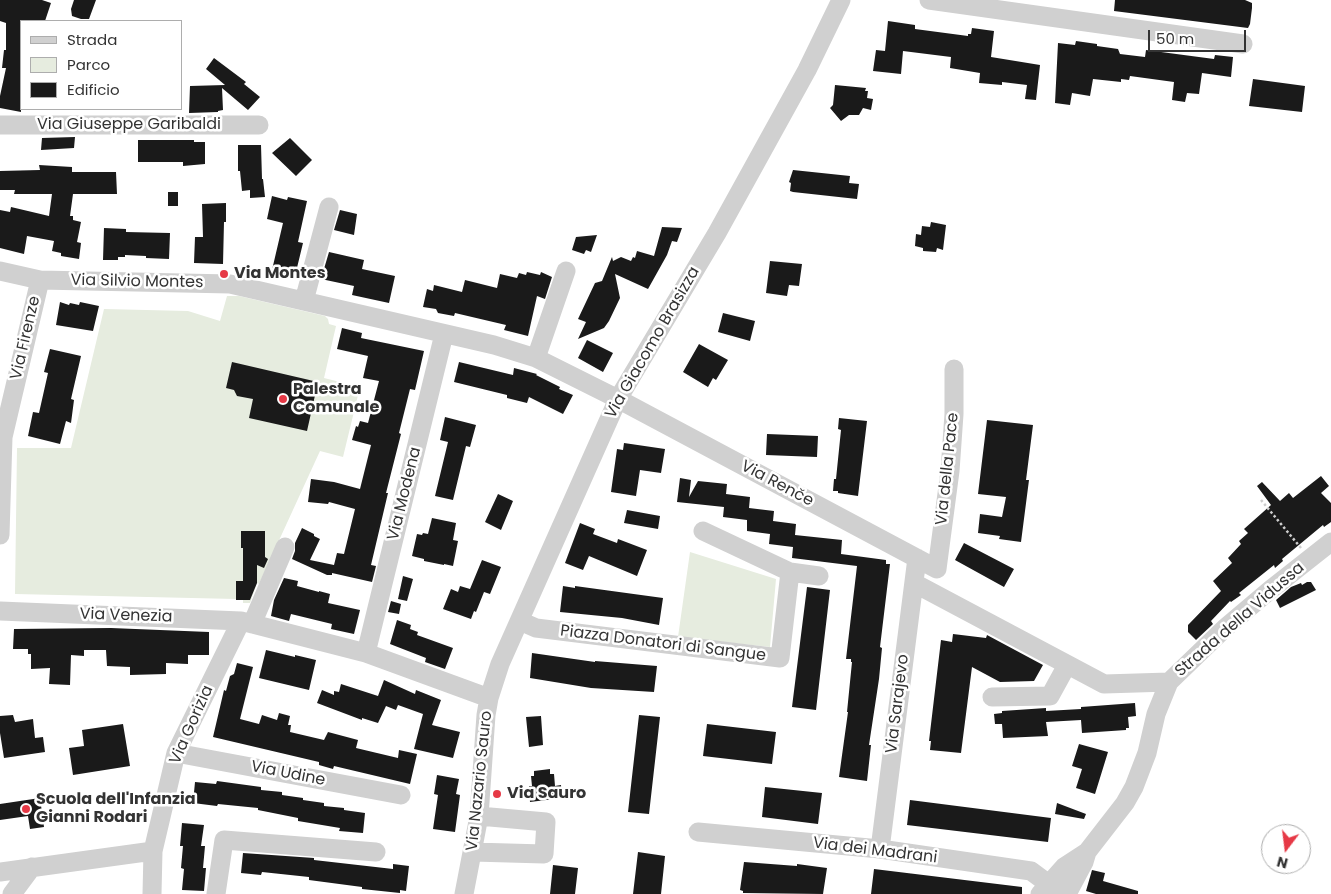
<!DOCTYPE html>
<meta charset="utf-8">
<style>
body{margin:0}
#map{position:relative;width:1331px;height:894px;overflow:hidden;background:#fff;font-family:Poppins,sans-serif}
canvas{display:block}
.legend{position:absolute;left:20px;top:20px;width:162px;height:90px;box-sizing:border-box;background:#fff;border:1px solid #adadad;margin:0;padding:6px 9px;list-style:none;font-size:15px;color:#333}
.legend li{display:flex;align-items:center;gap:10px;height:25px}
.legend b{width:25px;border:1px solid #adadad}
.north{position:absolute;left:1261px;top:824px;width:50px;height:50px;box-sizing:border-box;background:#fff;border:1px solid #adadad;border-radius:50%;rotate:195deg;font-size:14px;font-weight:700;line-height:20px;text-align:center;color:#333}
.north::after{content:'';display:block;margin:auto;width:18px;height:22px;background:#e63946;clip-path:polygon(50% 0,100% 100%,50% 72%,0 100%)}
.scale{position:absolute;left:1148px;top:30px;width:98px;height:22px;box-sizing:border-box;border:2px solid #333;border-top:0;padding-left:6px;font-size:15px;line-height:18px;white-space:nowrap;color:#333;-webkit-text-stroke:4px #fff;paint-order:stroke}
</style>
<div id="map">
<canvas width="1331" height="894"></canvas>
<ul class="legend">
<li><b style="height:6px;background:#d0d0d0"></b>Strada</li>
<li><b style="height:14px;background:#e6ecdf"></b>Parco</li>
<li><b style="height:14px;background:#1a1a1a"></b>Edificio</li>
</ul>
<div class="north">N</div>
<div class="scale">50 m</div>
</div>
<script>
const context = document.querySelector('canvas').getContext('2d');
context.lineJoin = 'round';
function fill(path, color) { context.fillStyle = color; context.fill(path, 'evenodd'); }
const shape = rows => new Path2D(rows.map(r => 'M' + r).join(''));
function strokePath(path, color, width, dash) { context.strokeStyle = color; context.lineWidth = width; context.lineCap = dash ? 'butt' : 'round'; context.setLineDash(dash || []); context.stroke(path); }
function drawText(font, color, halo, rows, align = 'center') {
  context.font = font + ' Poppins,sans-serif'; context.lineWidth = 5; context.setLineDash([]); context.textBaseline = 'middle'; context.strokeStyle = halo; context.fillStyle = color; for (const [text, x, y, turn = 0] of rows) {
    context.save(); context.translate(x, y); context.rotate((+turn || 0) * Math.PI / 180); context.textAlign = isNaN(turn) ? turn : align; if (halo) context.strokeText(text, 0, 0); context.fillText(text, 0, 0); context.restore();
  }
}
const green = shape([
 [227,296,239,296,325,316,328,319,329,324,336,326,324,378,360,387,343,457,320,451,259,584,257,583,250,603,243,603,243,600,236,599,15,594,17,448,71,448,104,309,188,311,220,321],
 [690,552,776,579,770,647,678,637]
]);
const building = shape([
 [0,0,42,0,51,3,45,21,21,21,21,112,0,108,0,96,6,68,2,68,4,50,6,50,6,23,0,21],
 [74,0,96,0,89,19,81,19,72,16,71,9],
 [1115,0,1245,0,1252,3,1252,8,1250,24,1248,28,1114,11],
 [888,21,915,25,915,29,968,36,968,34,971,34,972,28,994,31,991,57,1040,65,1036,100,1025,99,1027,85,1002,82,1002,85,979,83,980,73,950,68,951,57,903,51,901,74,873,71,876,50,885,51],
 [1076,41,1097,44,1097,46,1118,49,1120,54,1145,57,1146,50,1214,59,1215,55,1233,57,1231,77,1202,73,1199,94,1187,93,1185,102,1172,100,1174,82,1130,76,1129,80,1121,79,1121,82,1093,79,1090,96,1072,93,1070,105,1055,103,1058,43,1075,45],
 [214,58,246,82,244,84,260,97,248,110,222,88,223,110,218,111,218,112,189,113,190,86,225,85,206,69],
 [1253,79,1305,86,1302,112,1249,106],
 [835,85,866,88,865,91,868,91,867,98,873,99,871,110,863,108,859,115,849,115,841,121,830,108,833,105],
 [75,137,74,148,41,150,42,138],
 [290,138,312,160,296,176,272,153],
 [138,140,194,140,194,142,205,142,205,164,183,166,183,162,138,162],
 [238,145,261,145,262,179,263,179,265,197,250,198,250,190,242,191,240,171,238,171],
 [39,165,72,167,72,172,116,172,117,194,73,194,70,216,73,216,73,220,81,222,77,242,81,243,79,259,61,256,61,253,52,251,54,241,27,236,24,254,0,248,0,210,10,212,11,207,49,216,52,194,14,194,15,190,0,190,0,171,40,170],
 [793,170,850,176,849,183,859,184,857,199,793,192,790,191,791,183,789,182],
 [168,192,178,192,178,206,168,206],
 [272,196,287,200,288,197,307,201,298,242,303,243,295,276,272,270,283,223,267,219],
 [226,203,226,222,224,222,223,264,194,263,195,237,203,237,202,204],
 [340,210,357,214,354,235,334,230],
 [931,222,946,225,943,250,937,248,936,252,923,251,923,248,915,246,916,234,921,235,922,226,930,227],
 [662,227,682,228,677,242,672,241,667,255,648,289,615,274,620,298,609,321,604,328,578,339,586,322,578,319,595,283,602,281,612,257,613,261,621,257,631,261,633,257,635,258,637,251,654,256],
 [104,228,126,229,126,232,170,233,169,259,146,258,146,256,125,255,125,257,118,257,118,260,103,260],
 [597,235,591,252,586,250,584,254,572,250,576,237],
 [329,252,364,260,362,269,395,276,389,303,352,295,354,286,321,279],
 [770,261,802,264,799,286,789,285,787,296,766,293],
 [527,272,540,275,541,272,552,277,545,299,537,296,528,336,504,330,506,325,455,313,454,316,438,313,436,309,423,307,427,289,433,291,434,285,462,292,465,280,497,288,500,274,517,278,519,273,526,275],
 [60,302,69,305,70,303,79,305,80,302,99,306,93,331,56,325],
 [723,313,755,321,750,341,718,332],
 [342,328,362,333,361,338,424,351,415,390,410,389,399,433,401,434,386,493,388,493,371,565,376,566,372,582,332,573,332,575,327,575,292,559,295,551,295,543,302,528,314,534,314,536,320,539,310,560,334,565,337,553,344,554,355,509,329,502,328,504,308,502,311,479,334,482,360,489,371,445,352,440,356,426,358,427,360,421,368,423,379,381,363,378,368,356,337,349],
 [587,340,613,353,603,372,578,358],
 [699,344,728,360,716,380,713,378,708,387,683,372],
 [50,349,81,356,71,399,74,400,71,423,66,421,60,444,28,436,33,412,39,413,48,373,44,372],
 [232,362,318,382,307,431,249,418,253,399,237,396,234,390,226,388],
 [459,362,513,375,514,368,537,374,536,375,560,387,559,389,573,395,563,414,529,397,527,403,507,398,507,395,454,382],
 [445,417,476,425,470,447,466,446,453,500,435,496,448,442,440,440],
 [839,418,867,421,858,496,838,493,838,491,833,491,834,479,836,479,841,430,838,429],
 [987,420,1033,425,1026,480,1029,480,1021,542,999,539,1000,536,978,533,980,514,1002,517,1006,497,978,494],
 [767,434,818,436,817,457,766,455],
 [624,443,665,449,661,473,640,470,636,496,611,492,617,449,623,450],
 [1321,476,1329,486,1321,493,1331,503,1331,522,1324,527,1323,525,1282,559,1283,561,1275,568,1274,565,1239,593,1241,595,1231,602,1230,601,1211,621,1213,624,1196,640,1188,632,1188,625,1221,591,1213,581,1232,563,1228,558,1241,544,1239,541,1248,533,1244,529,1271,505,1257,486,1262,482,1280,501,1289,493,1293,498],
 [680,478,691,480,689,497,698,481,727,484,726,494,750,497,749,508,774,511,773,521,796,524,795,535,842,540,841,554,886,560,886,564,890,564,880,647,882,648,879,679,869,745,871,745,867,781,839,777,848,712,847,712,852,662,851,662,851,659,846,659,857,566,792,558,793,547,769,544,770,534,747,531,747,520,723,517,724,507,677,502],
 [498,494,513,501,501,530,485,522],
 [627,510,660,516,658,529,624,523],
 [432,518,456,523,453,540,458,541,453,566,444,564,444,565,424,561,424,559,412,556,417,534,422,535,423,533,428,534],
 [580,523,595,529,593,534,617,543,618,539,647,550,637,576,589,556,583,570,565,563],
 [241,531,265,531,265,557,268,559,264,568,257,565,257,583,250,600,236,600,236,581,243,581,243,548,241,548],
 [964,543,1014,569,1004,587,955,560],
 [482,560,501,567,490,594,484,592,476,612,474,611,471,619,443,609,451,589,458,592,460,586,470,589],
 [403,576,413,579,407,601,398,599],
 [284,578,298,581,297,586,319,592,319,591,330,594,328,603,360,610,354,634,331,629,332,624,291,614,289,621,271,616,274,600],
 [1307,582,1311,582,1316,590,1280,608,1276,600,1291,587,1301,583,1302,585],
 [563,586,575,588,575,586,663,598,659,625,622,618,560,612],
 [807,587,830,590,816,710,792,707],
 [391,601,401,604,399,614,388,612],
 [397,620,411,625,410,629,418,632,417,635,453,648,445,669,425,662,426,658,390,644],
 [111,628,209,632,209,655,188,655,188,664,166,663,166,674,130,675,130,667,107,666,106,650,84,650,84,656,71,655,70,685,49,684,50,668,31,669,31,654,28,654,28,649,13,649,14,629],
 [953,634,986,638,987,635,1043,665,1034,681,1000,682,972,667,961,753,930,750,931,741,929,741,941,640,952,642],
 [266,650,295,657,295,655,316,660,309,690,259,678],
 [532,653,595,662,595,661,657,666,654,692,591,688,530,678],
 [237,663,253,667,240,719,259,724,262,715,277,720,279,713,290,716,288,725,291,725,290,732,324,740,328,732,358,740,356,748,398,758,399,750,417,754,410,784,334,766,333,769,319,765,319,762,213,737,224,690,226,691,230,676,234,674],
 [384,680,415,694,416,690,441,700,432,725,460,732,453,758,414,749,423,714,398,705,396,710,386,706,378,723,362,718,362,720,317,703,322,690,334,695,334,691,339,692,341,684,378,696],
 [1135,703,1136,716,1128,717,1129,728,1126,728,1126,730,1082,733,1081,720,1046,722,1048,736,1003,738,1002,724,995,724,994,714,1002,713,1002,711,1046,708,1046,711,1081,709,1081,707],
 [13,715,15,722,33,719,35,738,43,737,45,752,4,758,0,733,0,716],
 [639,715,660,717,649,814,628,812],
 [541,716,543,745,529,747,526,717],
 [123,724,130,766,73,775,69,748,84,746,82,730],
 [707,724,776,732,772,764,703,756],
 [1079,744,1108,752,1095,794,1076,788,1082,769,1072,766],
 [550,769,550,774,554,774,555,786,561,785,562,798,530,802,529,786,532,786,531,776,534,776,534,771],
 [437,775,459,779,456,794,460,795,455,832,433,829,438,795,434,794],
 [217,781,261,787,261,790,282,792,282,795,303,798,303,800,324,803,324,806,344,808,344,810,365,813,363,833,339,831,340,828,298,821,298,818,258,810,258,808,218,804,217,806,193,803,195,782,216,784],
 [765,787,822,793,818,824,762,817],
 [40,798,44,827,30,829,28,816,0,820,0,804],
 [910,800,1051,818,1048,842,907,825],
 [1057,803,1086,814,1084,819,1055,814],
 [182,823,204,825,201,846,205,846,203,868,206,868,204,891,182,890,184,869,181,868,183,846,180,846],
 [638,852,665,856,661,894,633,894],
 [243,853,314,858,314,860,393,869,393,864,409,866,406,891,400,890,400,893,362,889,362,887,309,880,309,877,262,872,261,875,241,873],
 [744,862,797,866,797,864,827,868,823,894,743,893,743,891,740,890],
 [553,865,578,868,575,894,550,894],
 [874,869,1022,887,1022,894,871,894],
 [1092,870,1105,873,1103,881,1138,891,1138,894,1096,894,1086,891]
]);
const path = shape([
 [1261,500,1301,548]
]);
const minor = shape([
 [929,0,1243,44],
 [0,125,259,125],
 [0,271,40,280,230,284,494,345,536,358,618,399,937,569,950,471,954,414,954,369],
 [304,301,329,207],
 [536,358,566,271],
 [0,535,3,437,40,280],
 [790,572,819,576],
 [914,583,1104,684,1169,682],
 [0,611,241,621,366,653,489,698],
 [520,621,536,628,780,658,790,572,703,531],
 [252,624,285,547],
 [366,653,444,334],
 [992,697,1050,696,1067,665],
 [176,753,401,795],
 [698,832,880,849,1031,871,1062,894],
 [880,849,917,558],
 [473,852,544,854,546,822,479,816],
 [0,872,153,851],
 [12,894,32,867],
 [152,894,153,851,176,753,241,621],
 [216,894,224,840,376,852],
 [464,894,479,816,486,715,489,698,500,664,618,399,717,233,807,70,841,0],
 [1040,894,1064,867,1087,852],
 [1067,894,1084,862,1087,852,1125,803,1134,787,1147,753,1156,714,1169,682,1225,628,1270,590,1331,542]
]);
const markers = [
 [224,274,5,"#e63946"],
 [283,399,5,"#e63946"],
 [497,794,5,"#e63946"],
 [26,809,5,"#e63946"]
];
const streetNames = [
 ["Via Giuseppe Garibaldi",129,125],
 ["Via Silvio Montes",137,282,1],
 ["Via Firenze",26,338,-77],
 ["Via Giacomo Brasizza",653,343,-60],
 ["Via della Pace",948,469,-84],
 ["Via Renče",777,484,28],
 ["Via Modena",405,494,-76],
 ["Via Venezia",126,616,2],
 ["Strada della Vidussa",1240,620,-41],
 ["Piazza Donatori di Sangue",663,644,7],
 ["Via Sarajevo",898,704,-83],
 ["Via Gorizia",192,725,-66],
 ["Via Udine",288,774,11],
 ["Via Nazario Sauro",480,781,-84],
 ["Via dei Madrani",875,851,7]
];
const poiNames = [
 ["Via Montes",234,274],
 ["Palestra",293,390],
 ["Comunale",293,408],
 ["Via Sauro",507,794],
 ["Scuola dell'Infanzia",36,800],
 ["Gianni Rodari",36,818]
];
fill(green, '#e6ecdf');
fill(building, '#1a1a1a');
strokePath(path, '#cdcdcd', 2.5, [2.5, 2.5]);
strokePath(minor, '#d0d0d0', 19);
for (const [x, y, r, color] of markers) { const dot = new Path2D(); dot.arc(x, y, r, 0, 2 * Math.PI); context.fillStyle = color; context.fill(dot); strokePath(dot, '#fff', 2); }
drawText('16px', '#333', '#fff', streetNames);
drawText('bold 16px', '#333', '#fff', poiNames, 'left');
</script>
